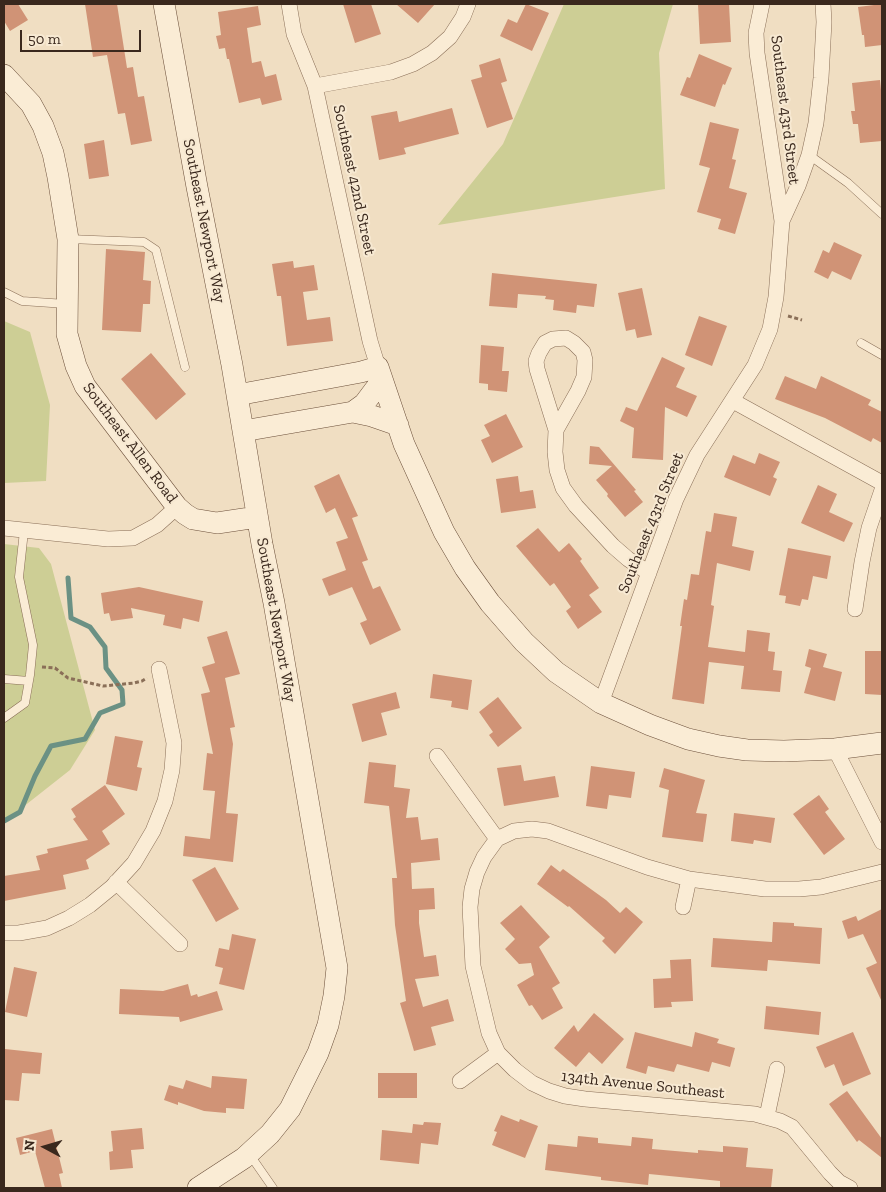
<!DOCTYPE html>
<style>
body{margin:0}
#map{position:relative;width:886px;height:1192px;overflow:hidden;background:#f0dec2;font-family:"Zilla Slab",serif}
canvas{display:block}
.frame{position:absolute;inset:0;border:5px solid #3a281d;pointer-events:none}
.north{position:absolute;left:20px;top:1122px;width:50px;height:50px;-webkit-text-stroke:4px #f7e9d2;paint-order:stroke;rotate:276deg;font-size:14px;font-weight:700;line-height:20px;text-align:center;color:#3a281d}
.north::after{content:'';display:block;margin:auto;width:18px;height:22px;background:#3a281d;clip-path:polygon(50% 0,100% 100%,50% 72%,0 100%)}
.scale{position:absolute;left:20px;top:30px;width:121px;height:22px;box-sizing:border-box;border:2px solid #3a281d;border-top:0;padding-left:6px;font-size:15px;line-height:18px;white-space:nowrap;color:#3a281d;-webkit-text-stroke:4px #f7e9d2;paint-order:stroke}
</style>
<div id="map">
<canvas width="886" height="1192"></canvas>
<div class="frame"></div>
<div class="north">N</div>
<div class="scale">50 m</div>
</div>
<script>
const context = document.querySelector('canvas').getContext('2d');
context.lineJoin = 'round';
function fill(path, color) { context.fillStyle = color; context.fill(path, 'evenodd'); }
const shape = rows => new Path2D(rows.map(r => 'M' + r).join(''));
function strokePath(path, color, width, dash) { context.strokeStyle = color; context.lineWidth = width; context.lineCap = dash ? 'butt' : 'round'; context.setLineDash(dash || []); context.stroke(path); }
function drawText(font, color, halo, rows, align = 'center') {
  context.font = font + ' "Zilla Slab",serif'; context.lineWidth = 4; context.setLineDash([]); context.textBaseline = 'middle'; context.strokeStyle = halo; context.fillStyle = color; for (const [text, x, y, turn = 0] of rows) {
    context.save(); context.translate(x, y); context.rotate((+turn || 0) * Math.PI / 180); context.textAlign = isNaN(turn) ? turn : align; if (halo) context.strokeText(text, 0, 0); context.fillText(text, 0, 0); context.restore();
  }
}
const green = shape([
 [564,4,673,4,659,53,665,189,438,225,503,144],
 [4,321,30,332,50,405,46,481,4,483],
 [4,544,39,548,51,564,95,730,70,770,4,822]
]);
const stream = shape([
 [4,821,20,812,35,776,51,746,85,739,100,713,123,704,122,690,106,668,105,647,90,627,71,618,68,578]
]);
const building = shape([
 [4,4,18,4,28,20,10,31,4,21],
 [85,4,117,4,127,68,133,67,138,97,144,96,152,141,131,145,125,113,118,114,107,55,93,57],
 [343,4,371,4,381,34,355,43],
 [396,4,435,4,418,23],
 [526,4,549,13,532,51,500,36,508,19,517,23],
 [698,4,729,4,731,42,700,44],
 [882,4,882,45,865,47,864,35,862,35,858,7],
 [258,6,261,25,247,28,252,63,261,61,265,77,276,74,282,100,262,105,260,98,239,103,229,59,227,59,225,48,219,49,216,36,221,35,218,12],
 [699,54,732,68,725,85,723,84,715,107,680,95,687,77,690,78],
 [500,58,507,81,501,83,513,119,487,128,471,80,482,77,479,65],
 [880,80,882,100,882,141,860,143,858,124,853,124,851,111,855,111,852,83],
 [452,108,459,134,404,148,406,154,379,160,371,116,397,111,399,122],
 [710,122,739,129,732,159,736,160,729,188,747,193,735,234,718,229,721,219,697,212,710,168,699,165],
 [104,140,109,176,89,179,84,144],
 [834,242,862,255,851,280,832,271,828,279,814,272,823,250,829,253],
 [106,249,145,252,143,280,151,281,150,304,143,304,141,332,102,330],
 [293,261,294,268,314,265,318,290,303,292,307,320,330,317,333,341,287,346,281,296,277,296,272,264],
 [492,273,597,284,594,307,577,305,576,313,553,310,554,300,545,299,546,296,518,294,517,308,489,306],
 [642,288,652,335,637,338,635,329,626,331,618,293],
 [699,316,727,326,712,366,685,355],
 [481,345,504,347,502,371,509,371,507,392,488,390,488,384,479,383],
 [151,353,186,394,156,420,121,379],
 [662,357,685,368,676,387,697,396,687,417,665,407,663,460,632,458,634,428,620,421,626,407,637,411],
 [785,376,816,389,821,376,871,400,868,405,882,412,882,443,873,438,871,442,825,418,775,399],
 [506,414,523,447,492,463,481,440,490,436,484,425],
 [590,446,599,447,636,490,634,491,643,502,625,517,607,496,608,494,596,480,612,466,589,464],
 [759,453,780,462,773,477,777,479,770,496,724,477,733,455,755,464],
 [339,474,358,516,352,518,368,560,362,562,373,589,380,586,401,630,370,645,360,623,367,620,352,587,329,596,322,579,346,570,336,542,348,538,335,508,326,513,314,486],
 [518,476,520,492,533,490,536,508,501,513,496,479],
 [818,485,837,494,829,512,853,523,844,542,801,523],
 [714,513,737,517,732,546,754,551,750,571,717,563,711,605,714,606,708,647,745,652,747,630,770,633,768,651,775,652,773,670,782,671,780,692,741,689,744,666,709,662,704,704,672,699,682,626,680,626,684,599,687,600,691,574,699,575,706,531,711,532],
 [538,528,559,552,569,543,582,559,580,561,599,588,589,595,602,612,578,629,566,611,571,607,554,583,550,586,516,546],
 [788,548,831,556,827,579,813,576,808,600,802,599,800,606,785,603,786,596,779,595],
 [139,587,203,601,199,622,183,618,181,629,163,625,165,615,131,608,133,618,111,621,109,613,104,614,101,593],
 [227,631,240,674,225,678,235,727,230,728,233,744,226,813,238,814,233,862,183,856,185,836,210,839,215,791,203,790,207,753,213,754,201,694,210,692,202,667,215,663,207,637],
 [809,649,827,654,823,667,842,672,835,701,804,693,811,668,805,666],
 [865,651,882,651,882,695,865,694],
 [433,674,472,680,468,710,451,707,452,701,430,698],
 [396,692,400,708,381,713,387,735,362,742,352,704],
 [498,697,522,728,498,747,489,735,493,732,479,712],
 [115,736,143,741,137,767,142,768,137,791,106,784],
 [369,762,396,765,394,787,410,789,406,818,418,817,421,840,438,838,440,860,411,863,412,889,434,888,435,909,419,910,419,923,424,957,436,955,439,976,415,979,423,1007,448,999,454,1021,431,1027,436,1045,414,1051,400,1003,406,1001,395,925,392,878,397,878,389,806,364,803],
 [521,765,524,781,555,776,559,797,504,806,497,768],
 [591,766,635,772,631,798,609,795,607,809,586,806],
 [664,768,705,780,696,813,707,814,703,842,662,837,669,790,659,787],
 [105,785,125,814,102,831,110,844,86,860,89,869,63,875,66,889,4,901,4,876,40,870,36,856,48,853,47,849,88,840,73,819,76,817,71,809],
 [819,795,829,809,825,812,845,839,824,855,793,814],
 [734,813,775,818,771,843,754,840,753,844,731,841],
 [551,865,560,872,563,869,606,900,620,913,626,907,643,922,615,954,602,941,605,938,569,906,568,907,537,884],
 [215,867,239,909,216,922,192,880],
 [521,905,550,937,539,947,560,983,552,988,563,1008,542,1020,532,1005,529,1006,517,985,534,975,531,963,519,964,505,949,515,939,500,923],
 [882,909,882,1002,866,968,877,963,863,934,848,939,842,921,856,916,858,921],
 [773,922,794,923,794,926,822,928,820,964,768,960,767,971,711,967,713,938,772,942],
 [232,934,256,939,244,990,219,984,223,968,215,966,219,948,229,950],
 [691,959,693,1001,671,1002,672,1007,654,1008,653,979,671,978,670,960],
 [14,967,37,972,27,1017,5,1012],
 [188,984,191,996,197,994,198,997,217,991,223,1010,180,1022,179,1017,119,1014,120,989,163,991],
 [766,1006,821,1012,819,1035,764,1029],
 [594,1013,624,1039,602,1064,589,1052,576,1067,554,1048,574,1025,578,1032],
 [635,1032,692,1047,695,1032,719,1039,717,1043,735,1048,730,1067,712,1062,709,1072,677,1064,674,1072,648,1066,646,1074,626,1068],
 [853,1032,871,1074,843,1086,834,1064,825,1068,816,1047],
 [5,1049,42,1053,40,1074,22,1073,19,1101,4,1100],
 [378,1073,417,1073,417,1098,378,1098],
 [212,1076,247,1079,244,1109,226,1108,226,1113,204,1111,178,1102,178,1105,164,1100,169,1085,183,1089,186,1080,211,1088],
 [847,1091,882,1139,882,1158,859,1140,857,1142,829,1104],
 [501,1115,519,1122,520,1119,538,1126,525,1158,492,1145,497,1132,494,1131],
 [424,1122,441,1123,438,1145,421,1143,419,1164,380,1160,382,1130,412,1133,413,1124,423,1125],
 [142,1128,144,1149,131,1150,133,1168,110,1170,109,1152,113,1151,111,1131],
 [52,1129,63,1173,59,1174,62,1188,45,1188,35,1151,20,1155,16,1138],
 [578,1136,598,1138,598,1143,631,1146,632,1137,653,1139,652,1149,698,1153,698,1150,723,1152,723,1146,748,1148,746,1167,773,1169,771,1188,720,1188,720,1181,649,1174,648,1185,601,1180,601,1177,545,1170,548,1144,577,1147]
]);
const path = shape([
 [788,316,802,320],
 [42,667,55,668,68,678,103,686,134,683,142,681,147,678]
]);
const lane = shape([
 [809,155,848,183,882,214],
 [69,239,144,242,156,250,185,367],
 [4,292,22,301,66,304],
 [861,343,882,355],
 [4,679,29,681],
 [4,718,25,703,30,675,33,645,19,577,24,531],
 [250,1155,273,1188]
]);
const street = shape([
 [289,4,294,34,315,86,370,341,378,367],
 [762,4,756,33,757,53,782,221],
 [315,86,391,72,413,64,432,53,450,37,463,17,468,4],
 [733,401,882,483],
 [556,430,578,391,584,377,585,360,583,352,574,343,566,338,553,339,545,343,539,353,536,361,537,369,556,430,555,452,557,470,563,488,576,506,613,546,628,559,649,573],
 [4,528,108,539,133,538,157,525,177,507],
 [855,609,862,562,869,528,882,490],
 [601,703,676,499,697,455,755,365,770,329,776,297,782,221,798,186,809,155,816,123,821,78,824,22,823,4],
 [835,749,882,842],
 [437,756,497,839,484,857,477,872,472,889,470,907,473,966,489,1033,498,1053,460,1081],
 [497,839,514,831,532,829,548,831,647,867,689,879,765,889,799,889,821,887,882,872],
 [116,882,180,944],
 [683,907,689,879],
 [4,933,19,933,47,928,69,918,90,905,112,887,134,863,153,831,165,801,172,770,174,743,159,669],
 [498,1053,515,1070,532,1083,549,1091,565,1096,585,1099,755,1114,780,1121,792,1127,830,1173,839,1182,850,1188],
 [767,1116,777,1069]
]);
const secondary = shape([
 [164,4,197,187,232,365,262,544,274,603,337,968,334,996,328,1025,318,1053,290,1109,270,1134,244,1158,198,1188],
 [4,75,31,104,43,126,53,153,58,177,68,239,67,334,76,366,85,386,177,507,185,514,193,519,217,523,257,517],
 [237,395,361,372,378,367,404,444,444,532,465,568,490,603,524,642,556,672,601,703,650,725,688,739,719,746,747,750,784,751,835,749,882,743],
 [353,412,372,416,398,425],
 [243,431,353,412,364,404,382,380]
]);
const streetNames = [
 ["Southeast 43rd Street",785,110,83],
 ["Southeast 42nd Street",354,180,78],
 ["Southeast Newport Way",204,221,79],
 ["Southeast Allen Road",130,443,53],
 ["Southeast 43rd Street",651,523,-68],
 ["Southeast Newport Way",276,620,80],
 ["134th Avenue Southeast",643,1085,6]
];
fill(green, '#cdce95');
strokePath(stream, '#6b9184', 5);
fill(building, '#d09376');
strokePath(lane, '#8a6f58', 9);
strokePath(street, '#8a6f58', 16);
strokePath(secondary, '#6c503b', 22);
strokePath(path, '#8a6f58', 3, [4, 2.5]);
strokePath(lane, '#faecd5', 8);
strokePath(street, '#faecd5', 15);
strokePath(secondary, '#faecd5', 21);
drawText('16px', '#3a281d', '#f7e9d2', streetNames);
</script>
